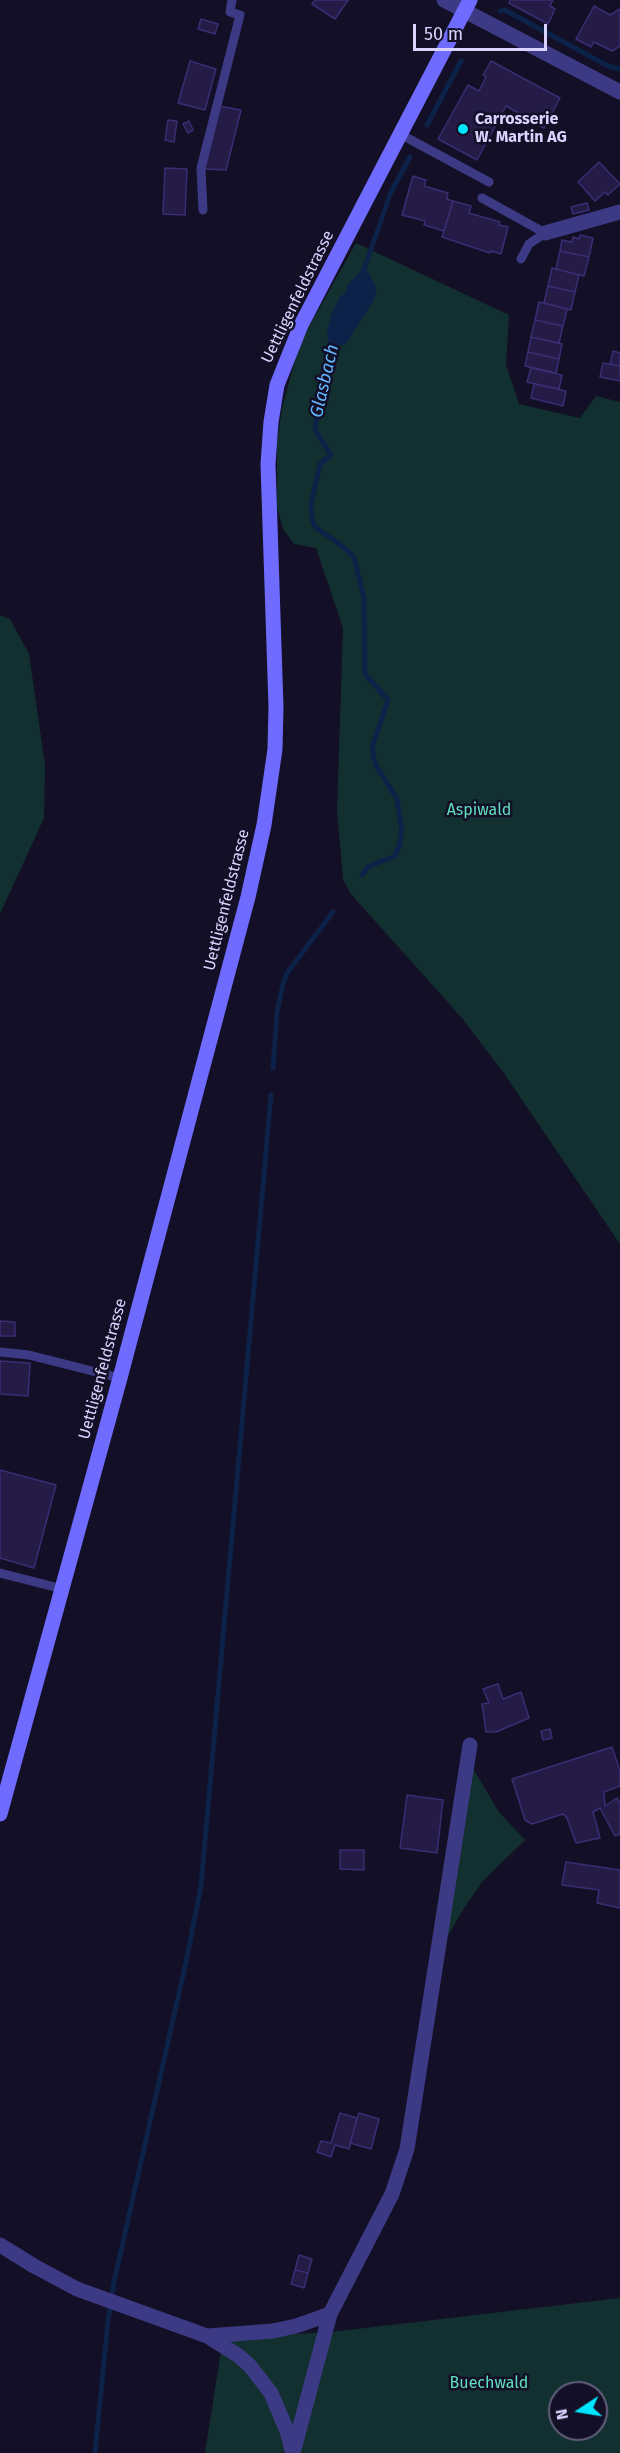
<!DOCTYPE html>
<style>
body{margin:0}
#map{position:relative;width:620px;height:2453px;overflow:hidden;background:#130f26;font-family:"Fira Sans",sans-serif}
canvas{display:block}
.north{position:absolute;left:548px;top:2381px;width:60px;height:60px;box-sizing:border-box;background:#130f26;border:2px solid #625e7d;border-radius:50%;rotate:258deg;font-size:16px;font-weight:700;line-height:24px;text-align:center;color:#d9d4ff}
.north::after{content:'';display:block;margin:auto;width:21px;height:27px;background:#00e5ff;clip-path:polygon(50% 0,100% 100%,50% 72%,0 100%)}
.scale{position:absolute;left:413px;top:24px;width:134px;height:27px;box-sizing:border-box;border:3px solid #d9d4ff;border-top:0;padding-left:8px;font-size:18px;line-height:21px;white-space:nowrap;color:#d9d4ff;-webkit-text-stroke:4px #130f26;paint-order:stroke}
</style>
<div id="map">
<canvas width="620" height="2453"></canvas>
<div class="north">N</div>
<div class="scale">50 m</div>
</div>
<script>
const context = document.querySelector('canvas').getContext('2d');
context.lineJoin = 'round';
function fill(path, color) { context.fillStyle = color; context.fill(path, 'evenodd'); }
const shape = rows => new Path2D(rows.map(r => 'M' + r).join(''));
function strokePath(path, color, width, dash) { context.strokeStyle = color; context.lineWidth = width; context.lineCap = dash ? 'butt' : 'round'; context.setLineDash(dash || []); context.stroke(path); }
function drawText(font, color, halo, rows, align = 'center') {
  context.font = font + ' "Fira Sans",sans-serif'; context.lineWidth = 5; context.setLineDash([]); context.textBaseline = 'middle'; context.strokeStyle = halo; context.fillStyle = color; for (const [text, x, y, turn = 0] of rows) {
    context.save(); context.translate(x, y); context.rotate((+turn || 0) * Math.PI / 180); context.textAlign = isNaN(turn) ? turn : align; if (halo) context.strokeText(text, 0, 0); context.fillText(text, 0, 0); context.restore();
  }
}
const green = shape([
 [356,243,509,315,506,365,519,404,580,418,596,396,620,402,620,1244,503,1072,461,1017,350,893,343,879,337,811,343,628,316,548,294,544,283,529,277,507,277,443,282,408,296,356,307,330],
 [0,615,10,619,29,654,45,765,44,818,0,914],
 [471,1765,499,1812,525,1840,483,1881,464,1908,445,1941],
 [620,2298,620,2453,205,2453,223,2338,331,2332],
 [560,2393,596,2393,596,2429,560,2429]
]);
const water = shape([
 [367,270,377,289,374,300,346,344,329,349,327,332,332,312,340,297,346,292,348,284,360,272]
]);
const stream = shape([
 [500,11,505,10,608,66,620,69],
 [427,125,461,61],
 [362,275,391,192,410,157],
 [332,344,321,378,315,430,331,455,320,464,311,505,312,518,315,527,341,545,354,557,364,598,365,674,388,700,373,744,373,756,376,765,397,799,402,830,399,846,395,856,369,866,362,875],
 [273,1068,277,1012,283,984,287,973,333,912],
 [95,2453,108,2321,114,2282,186,1962,201,1886,271,1095]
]);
const building = shape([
 [315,0,348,0,335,19,312,4,315,0],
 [510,0,553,0,550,6,555,9,548,24,509,3,510,0],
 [594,6,610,15,620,9,620,46,612,51,594,42,591,47,576,39,594,6],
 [201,19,218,24,215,34,198,29,201,19],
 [190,61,216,69,205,110,178,103,190,61],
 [491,61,560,98,544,128,506,106,477,160,438,139,468,85,479,91,486,77,483,75,491,61],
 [219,106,241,110,226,170,205,169,219,106],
 [168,120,177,121,174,142,165,140,168,120],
 [189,121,193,130,188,133,183,124,189,121],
 [599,162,620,184,608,195,605,192,595,201,578,182,599,162],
 [165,168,187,169,185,215,163,214,165,168],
 [413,176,426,180,424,186,448,193,447,199,453,201,444,231,424,225,425,221,402,215,413,176],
 [453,201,471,206,469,213,500,222,499,225,508,227,501,254,491,251,490,253,442,237,453,201],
 [587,203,589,210,573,214,571,207,587,203],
 [580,235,593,238,589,257,560,251,562,240,572,242,573,237,579,239,580,235],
 [560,251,589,257,584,276,556,269,560,251],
 [552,268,579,275,575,292,548,286,552,268],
 [548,286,575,292,571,310,544,303,548,286],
 [539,302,567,309,563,326,535,320,539,302],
 [535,320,563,326,559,343,531,337,535,320],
 [531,337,562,344,559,359,528,352,531,337],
 [613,351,620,353,620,366,610,364,613,351],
 [528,352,559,359,556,373,525,366,528,352],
 [603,363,620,366,620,381,600,377,603,363],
 [531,368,562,375,559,389,527,382,531,368],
 [534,384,566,391,563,406,531,398,534,384],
 [0,1321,15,1322,15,1336,0,1336,0,1321],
 [0,1361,30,1363,28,1396,0,1394,0,1361],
 [0,1470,56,1485,34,1568,0,1558,0,1470],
 [498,1684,503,1699,521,1692,529,1718,496,1732,486,1732,482,1704,489,1703,483,1689,498,1684],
 [550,1729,552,1738,543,1740,541,1731,550,1729],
 [612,1747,620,1771,620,1786,604,1792,605,1806,617,1798,620,1803,620,1834,615,1836,600,1808,593,1812,600,1838,576,1843,567,1818,563,1814,532,1824,525,1820,512,1779,612,1747],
 [407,1795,443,1800,437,1853,400,1848,407,1795],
 [340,1850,364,1850,364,1870,340,1869,340,1850],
 [566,1862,620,1870,620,1908,597,1903,599,1890,562,1885,566,1862],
 [340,2113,357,2118,349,2149,335,2145,331,2157,317,2152,321,2141,331,2143,340,2113],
 [359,2113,379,2119,371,2149,350,2143,359,2113],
 [299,2255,312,2259,308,2273,295,2270,299,2255],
 [295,2270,308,2273,304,2288,291,2284,295,2270]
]);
const lane = shape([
 [400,134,489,182],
 [482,198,545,233],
 [203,210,201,168,240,15,230,12,232,0],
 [521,259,529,244,545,233],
 [0,1352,29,1355,120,1378],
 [0,1573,63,1589]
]);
const street = shape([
 [444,0,620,92],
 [545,233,620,212],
 [0,2245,34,2266,77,2289,207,2336,239,2356,250,2366,271,2393,287,2431,292,2450],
 [207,2336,273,2331,296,2326,330,2314],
 [293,2453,330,2314,392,2194,407,2149,470,1745]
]);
const secondary = shape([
 [0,1814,120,1378,248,897,264,825,275,749,276,707,268,464,271,422,277,385,301,325,470,0]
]);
const markers = [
 [463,129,6,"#00e5ff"]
];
const poiNames = [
 ["Carrosserie",475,120],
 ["W. Martin AG",475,138]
];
const streetNames = [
 ["Uettligenfeldstrasse",298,297,-64],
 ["Uettligenfeldstrasse",227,900,-76],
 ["Uettligenfeldstrasse",103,1369,-75]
];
const parkNames = [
 ["Aspiwald",479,811],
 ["Buechwald",489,2384]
];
const waterNames = [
 ["Glasbach",325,381,-77]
];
fill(green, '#12302f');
fill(water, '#0c2248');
strokePath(stream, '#0c2248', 5);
fill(building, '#241b47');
strokePath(building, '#3b2d73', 1.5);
strokePath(lane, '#3d3a85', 9);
strokePath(street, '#3d3a85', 15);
strokePath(secondary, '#6f6bff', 15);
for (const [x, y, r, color] of markers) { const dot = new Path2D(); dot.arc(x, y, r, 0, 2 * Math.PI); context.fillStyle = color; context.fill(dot); strokePath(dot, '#130f26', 2); }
drawText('bold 16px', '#d9d4ff', '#130f26', poiNames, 'left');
drawText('16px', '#d9d4ff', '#130f26', streetNames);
drawText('16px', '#5fe0c0', '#130f26', parkNames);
drawText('italic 18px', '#62b6ff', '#130f26', waterNames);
</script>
